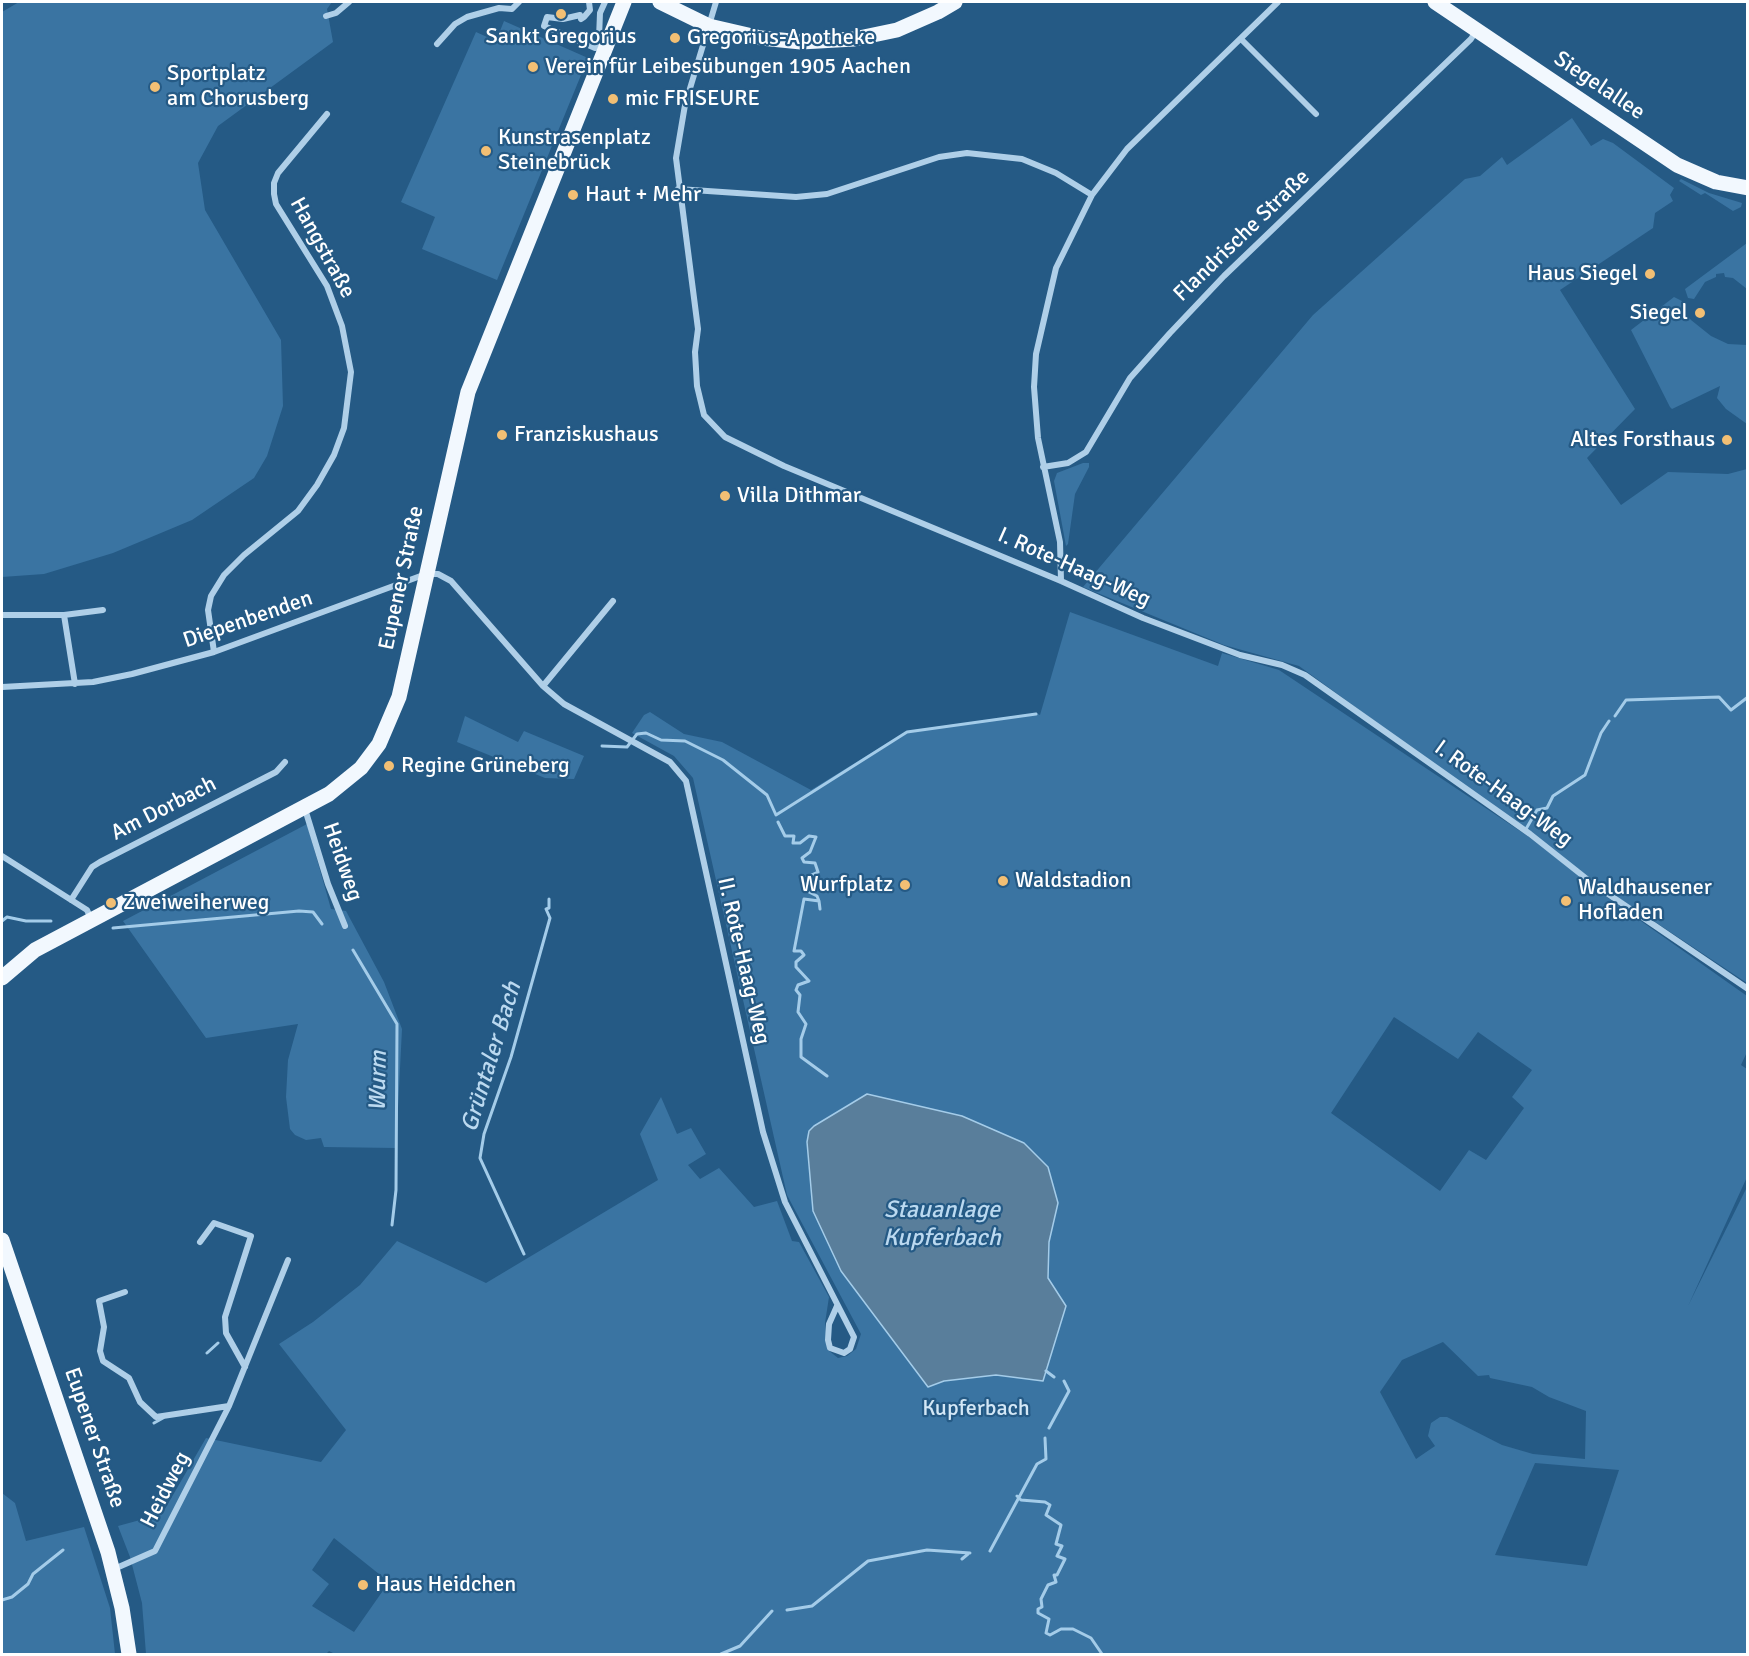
<!DOCTYPE html>
<meta charset="utf-8">
<style>
body{margin:0}
#map{position:relative;width:1749px;height:1656px;overflow:hidden;background:#255a85;font-family:Signika,sans-serif}
canvas{display:block}
.frame{position:absolute;inset:0;border:3px solid #fff;pointer-events:none}
</style>
<div id="map">
<canvas width="1749" height="1656"></canvas>
<div class="frame"></div>
</div>
<script>
const context = document.querySelector('canvas').getContext('2d');
context.lineJoin = 'round';
function fill(path, color) { context.fillStyle = color; context.fill(path, 'evenodd'); }
const shape = rows => new Path2D(rows.map(r => 'M' + r).join(''));
function strokePath(path, color, width, dash) { context.strokeStyle = color; context.lineWidth = width; context.lineCap = dash ? 'butt' : 'round'; context.setLineDash(dash || []); context.stroke(path); }
function drawText(font, color, halo, rows, align = 'center') {
  context.font = font + ' Signika,sans-serif'; context.lineWidth = 4.5; context.setLineDash([]); context.textBaseline = 'middle'; context.strokeStyle = halo; context.fillStyle = color; for (const [text, x, y, turn = 0] of rows) {
    context.save(); context.translate(x, y); context.rotate((+turn || 0) * Math.PI / 180); context.textAlign = isNaN(turn) ? turn : align; if (halo) context.strokeText(text, 0, 0); context.fillText(text, 0, 0); context.restore();
  }
}
const green = shape([
 [19,2,332,2,327,9,333,42,218,126,198,163,205,210,281,340,283,406,267,456,254,478,192,520,113,553,44,574,2,577,2,12],
 [504,21,588,58,497,280,422,249,435,217,401,202,476,32,496,41],
 [1572,118,1591,146,1603,139,1613,143,1674,188,1670,195,1673,201,1655,213,1653,228,1560,290,1635,409,1587,458,1621,505,1668,472,1728,474,1747,469,1747,983,1610,892,1299,666,1224,645,1083,587,1313,315,1465,179,1480,176,1502,157,1507,165],
 [1681,179,1709,193,1742,203,1741,207,1733,211,1705,193,1701,195,1679,181],
 [1747,243,1747,289,1733,278,1725,277,1724,273,1716,274,1716,277,1705,282,1694,299,1688,298,1685,289],
 [1674,297,1682,301,1685,306,1682,309,1691,320,1711,336,1728,344,1747,345,1747,424,1726,409,1717,398,1720,386,1672,409,1670,407,1631,330],
 [1083,463,1089,463,1089,467,1075,494,1068,544,1066,546,1054,481,1057,473],
 [1070,612,1218,666,1222,653,1279,670,1529,837,1607,897,1747,996,1747,1052,1741,1065,1747,1069,1747,1177,1688,1306,1747,1187,1747,1654,335,1654,329,1651,326,1654,146,1654,142,1603,130,1557,118,1526,162,1514,206,1438,321,1462,346,1430,279,1344,313,1322,360,1285,397,1241,486,1283,658,1180,640,1134,661,1097,677,1134,691,1128,706,1154,688,1165,700,1179,719,1168,754,1207,777,1201,792,1241,799,1242,829,1297,825,1323,828,1350,838,1358,847,1356,856,1349,861,1334,787,1195,693,778,674,756,632,733,644,715,650,712,684,734,722,742,811,790,907,731,1036,713,1040,715],
 [1394,1017,1458,1059,1478,1032,1532,1070,1512,1097,1524,1108,1486,1160,1469,1150,1440,1191,1331,1113],
 [867,1094,1058,1203,1049,1242,1048,1278,1066,1306,1043,1381,996,1375,944,1381,928,1387,841,1271,813,1211,807,1142,814,1126],
 [1443,1342,1478,1376,1489,1375,1490,1378,1532,1387,1549,1397,1586,1411,1585,1459,1533,1454,1502,1445,1447,1417,1440,1417,1431,1423,1428,1436,1435,1446,1416,1459,1380,1392,1402,1360],
 [1535,1463,1619,1470,1587,1566,1495,1555],
 [334,1538,389,1582,354,1632,312,1606,329,1584,312,1570],
 [465,716,518,742,524,731,584,756,574,779,545,778,457,742],
 [307,824,331,909,346,911,384,982,402,1029,396,1148,324,1147,321,1138,306,1140,295,1135,290,1129,286,1097,288,1060,298,1024,206,1038,123,921],
 [2,1493,15,1503,26,1541,84,1527,110,1608,115,1654,2,1654]
]);
const water = shape([
 [867,1094,962,1116,1024,1143,1048,1167,1058,1203,1049,1242,1048,1278,1066,1306,1043,1381,996,1375,944,1381,928,1387,841,1271,813,1211,807,1142,809,1131,814,1126,867,1094]
]);
const stream = shape([
 [1615,716,1626,700,1719,697,1731,710,1748,697],
 [602,746,627,747,637,734,646,733,661,740,685,741,723,760,767,795,776,815,907,732,1036,714],
 [778,822,785,836,794,836,793,843,800,843,809,836,816,837,810,852,802,858,804,862,815,863,818,872,805,878,805,882,810,885,809,892,817,896,819,901,804,899,794,951,801,951,804,955,796,962,796,967,809,981,798,985,796,990,800,995,798,1012,806,1024,801,1039,801,1057,827,1076],
 [1526,829,1537,810,1547,808,1553,796,1585,775,1601,733,1609,721],
 [819,901,820,909],
 [2,921,7,917,26,921,51,921],
 [113,928,299,911,313,912,322,924],
 [353,950,397,1024,396,1190,392,1225],
 [524,1254,480,1158,484,1134,511,1057,550,918,546,909,549,908,549,899],
 [207,1353,218,1343],
 [1046,1371,1054,1377],
 [154,1423,163,1418],
 [1049,1428,1069,1391,1064,1381],
 [1017,1496,1021,1500,1045,1502,1050,1505,1046,1515,1061,1525,1056,1544,1062,1546,1057,1556,1065,1559,1057,1575,1054,1575,1056,1582,1048,1585,1041,1599,1042,1607,1038,1609,1038,1613,1049,1619,1046,1633,1050,1635,1061,1629,1073,1629,1091,1638,1102,1654],
 [990,1551,1037,1464,1046,1459,1045,1438],
 [962,1559,968,1554],
 [2,1600,12,1597,28,1584,33,1574,63,1550],
 [787,1610,812,1606,868,1561,927,1550,970,1553],
 [721,1654,740,1646,772,1611]
]);
const street = shape([
 [589,2,590,10,584,17,581,19,580,15,563,19,547,17,544,26,595,48,599,38,600,13,605,2],
 [716,2,685,105,676,158,698,329,695,352,697,386,704,415,725,437,784,466,1061,581,1143,618,1240,655,1282,665,1305,675,1530,834,1592,883,1748,989],
 [326,16,336,13,349,2],
 [1241,39,1316,114],
 [437,44,455,24,467,17,499,8,512,9,519,2],
 [678,189,796,197,827,194,939,157,967,153,1022,159,1056,173,1092,195],
 [1043,467,1068,463,1086,452,1130,378,1170,333,1224,276,1471,39,1476,31],
 [1061,581,1060,542,1038,438,1034,387,1036,354,1056,268,1092,195,1127,149,1278,2],
 [2,615,64,615,103,610],
 [64,615,75,684],
 [214,652,208,610,211,596,224,575,244,555,298,511,317,485,334,455,344,428,351,372,342,326,327,286,276,204,274,194,274,183,278,173,327,114],
 [543,686,613,601],
 [2,687,93,682,132,674,214,652,426,574,438,574,451,581,543,686,564,704,670,762,686,781,763,1132,785,1202,854,1337,850,1349,844,1353,830,1348,828,1340,829,1324,837,1306],
 [305,809,328,884,345,926],
 [2,856,87,910,91,919],
 [71,900,92,867,100,862,276,772,285,762],
 [200,1242,214,1223,251,1236,225,1317,226,1333,245,1367],
 [125,1292,99,1301,104,1327,100,1351,103,1361,129,1378,140,1402,156,1417,229,1406],
 [114,1569,155,1551,229,1406,288,1260]
]);
const primary = shape([
 [660,2,709,26,761,38,801,42,854,39,897,30,938,12,955,2],
 [1435,2,1677,165,1716,182,1748,188],
 [2,978,35,950,329,794,361,768,379,744,399,697,468,392,624,2],
 [2,1240,108,1552,122,1608,129,1654]
]);
const markers = [
 [561,14,6,"#f2bf74"],
 [675,38,6,"#f2bf74"],
 [533,67,6,"#f2bf74"],
 [155,87,6,"#f2bf74"],
 [613,99,6,"#f2bf74"],
 [486,151,6,"#f2bf74"],
 [573,195,6,"#f2bf74"],
 [1650,274,6,"#f2bf74"],
 [1700,313,6,"#f2bf74"],
 [502,435,6,"#f2bf74"],
 [1727,440,6,"#f2bf74"],
 [725,496,6,"#f2bf74"],
 [389,766,6,"#f2bf74"],
 [1003,881,6,"#f2bf74"],
 [905,885,6,"#f2bf74"],
 [1566,901,6,"#f2bf74"],
 [111,903,6,"#f2bf74"],
 [363,1585,6,"#f2bf74"]
];
const poiNames = [
 ["Sankt Gregorius",561,37,"center"],
 ["Gregorius-Apotheke",687,38],
 ["Verein für Leibesübungen 1905 Aachen",545,67],
 ["Sportplatz",167,74],
 ["am Chorusberg",167,99],
 ["mic FRISEURE",625,99],
 ["Kunstrasenplatz",498,138],
 ["Steinebrück",498,163],
 ["Haut + Mehr",585,195],
 ["Haus Siegel",1638,274,"right"],
 ["Siegel",1688,313,"right"],
 ["Franziskushaus",514,435],
 ["Altes Forsthaus",1715,440,"right"],
 ["Villa Dithmar",737,496],
 ["Regine Grüneberg",401,766],
 ["Waldstadion",1015,881],
 ["Wurfplatz",893,885,"right"],
 ["Waldhausener",1578,888],
 ["Hofladen",1578,913],
 ["Zweiweiherweg",123,903],
 ["Haus Heidchen",375,1585]
];
const streetNames = [
 ["Siegelallee",1599,86,34],
 ["Flandrische Straße",1242,236,-44],
 ["Hangstraße",322,248,61],
 ["I. Rote-Haag-Weg",1074,568,24],
 ["Eupener Straße",402,578,-78],
 ["Diepenbenden",248,620,-19],
 ["I. Rote-Haag-Weg",1503,794,36],
 ["Am Dorbach",164,809,-27],
 ["Heidweg",342,862,71],
 ["II. Rote-Haag-Weg",743,961,77],
 ["Eupener Straße",94,1438,71],
 ["Heidweg",166,1490,-63]
];
const parkNames = [
 ["Kupferbach",976,1409]
];
const waterNames = [
 ["Grüntaler Bach",492,1057,-73],
 ["Wurm",379,1081,-89],
 ["Stauanlage",942,1211],
 ["Kupferbach",942,1239]
];
fill(green, '#3a74a2');
fill(water, '#597e9b');
strokePath(water, '#a4cce9', 1.5);
strokePath(stream, '#a4cce9', 3);
strokePath(street, '#afcfe8', 6);
strokePath(primary, '#f2f8fe', 15);
for (const [x, y, r, color] of markers) { const dot = new Path2D(); dot.arc(x, y, r, 0, 2 * Math.PI); context.fillStyle = color; context.fill(dot); strokePath(dot, '#255a85', 2); }
drawText('22px', '#fff', '#255a85', poiNames, 'left');
drawText('22px', '#fff', '#255a85', streetNames);
drawText('22px', '#d3e7f6', '#255a85', parkNames);
drawText('italic 24px', '#bbd9f0', '#255a85', waterNames);
</script>
